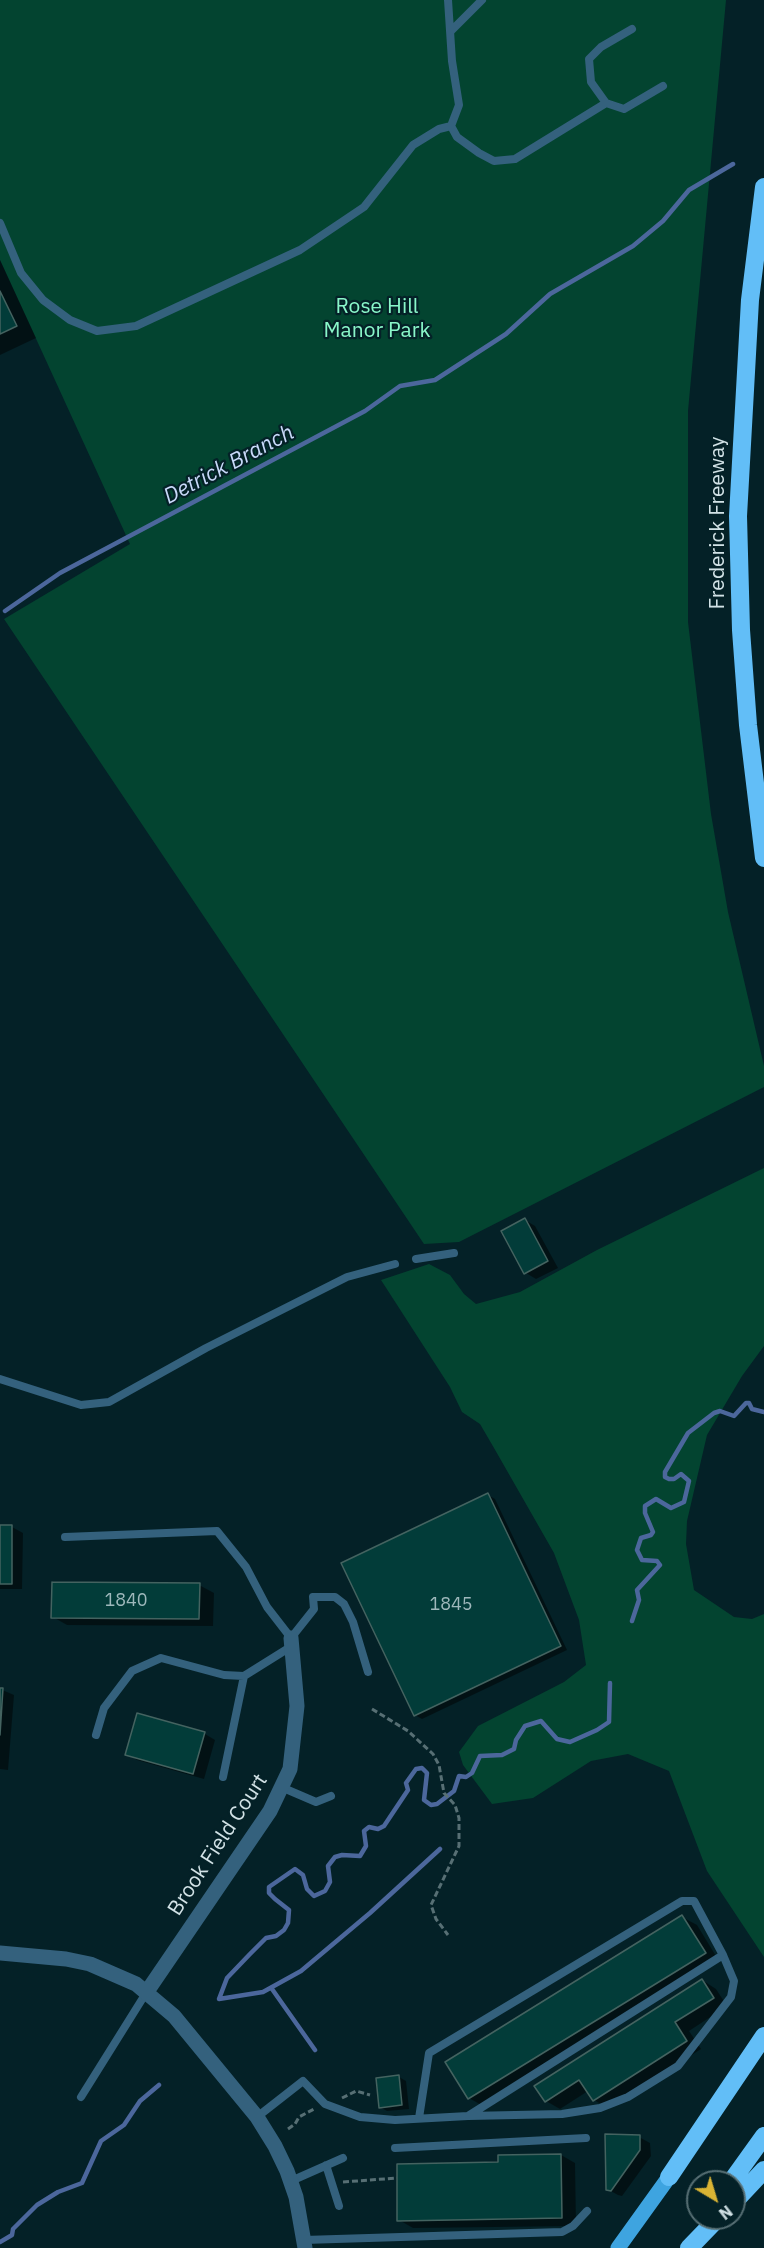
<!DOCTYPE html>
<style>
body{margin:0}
#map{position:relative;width:764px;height:2248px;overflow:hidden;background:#042127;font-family:"IBM Plex Sans",sans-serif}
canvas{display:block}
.north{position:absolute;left:686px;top:2170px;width:60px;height:60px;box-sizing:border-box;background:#042127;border:2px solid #566e73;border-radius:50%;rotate:142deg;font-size:16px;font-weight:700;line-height:24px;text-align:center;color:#d2e2e6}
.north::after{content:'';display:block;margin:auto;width:21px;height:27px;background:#d9b334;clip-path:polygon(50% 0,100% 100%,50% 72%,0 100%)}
</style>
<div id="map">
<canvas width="764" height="2248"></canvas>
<div class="north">N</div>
</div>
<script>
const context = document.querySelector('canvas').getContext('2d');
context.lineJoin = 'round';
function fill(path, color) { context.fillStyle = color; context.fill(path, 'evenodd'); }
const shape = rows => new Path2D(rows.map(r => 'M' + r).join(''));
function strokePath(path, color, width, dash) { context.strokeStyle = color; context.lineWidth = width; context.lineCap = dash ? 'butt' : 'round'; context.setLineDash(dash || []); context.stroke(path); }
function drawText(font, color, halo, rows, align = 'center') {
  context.font = font + ' "IBM Plex Sans",sans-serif'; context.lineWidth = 4.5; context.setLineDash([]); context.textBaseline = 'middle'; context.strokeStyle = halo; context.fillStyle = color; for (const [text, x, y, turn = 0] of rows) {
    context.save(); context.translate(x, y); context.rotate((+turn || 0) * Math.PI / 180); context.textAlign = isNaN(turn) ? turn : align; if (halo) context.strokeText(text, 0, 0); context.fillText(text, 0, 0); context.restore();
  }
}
const green = shape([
 [0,0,726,0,688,411,688,622,711,814,728,912,764,1066,764,1087,459,1242,424,1244,4,619,130,544,0,260],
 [764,1168,764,1346,742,1376,707,1435,687,1521,686,1544,694,1590,734,1617,752,1619,764,1614,764,1957,707,1871,669,1771,628,1754,591,1761,533,1798,492,1804,463,1765,459,1752,478,1726,564,1682,586,1665,579,1620,554,1553,494,1448,480,1424,462,1412,450,1387,381,1280,429,1264,450,1275,464,1294,476,1304,520,1292,597,1250]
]);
const shadow = shape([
 [0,260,36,338,0,355],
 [525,1220,535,1226,558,1268,536,1279,526,1273],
 [488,1495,495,1499,567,1650,422,1719,415,1715],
 [0,1527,12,1527,23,1533,22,1589,0,1589],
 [199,1585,214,1593,213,1626,67,1625,53,1617],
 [0,1689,14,1695,8,1770,0,1769],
 [138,1715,205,1734,215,1740,204,1779,137,1760,127,1754],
 [682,1917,697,1925,719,1961,483,2106,469,2098],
 [702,1980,716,1989,727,2006,689,2031,701,2049,608,2108,594,2100,588,2091,560,2109,546,2101],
 [399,2077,406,2081,409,2109,387,2111,380,2107],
 [639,2137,650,2143,651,2156,622,2196,618,2195,607,2189],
 [561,2155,575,2163,576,2226,413,2228,399,2220,500,2163]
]);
const stream = shape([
 [5,611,60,573,365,411,400,386,435,380,506,334,550,294,633,246,663,221,689,190,733,164],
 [632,1621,639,1600,637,1590,660,1565,657,1561,642,1560,637,1550,641,1538,651,1535,653,1532,645,1513,645,1506,656,1499,671,1508,684,1502,689,1481,681,1474,674,1479,669,1479,665,1477,665,1472,688,1433,714,1413,720,1411,734,1416,746,1403,749,1403,752,1409,764,1412],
 [440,1849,370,1913,301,1971,263,1992,219,1999,227,1978,250,1954,266,1938,276,1936,284,1930,288,1923,289,1910,275,1899,269,1893,269,1887,295,1869,303,1875,307,1889,314,1896,325,1891,330,1882,328,1866,335,1857,342,1855,360,1856,366,1846,364,1831,369,1827,378,1829,384,1826,408,1790,406,1783,416,1769,422,1768,427,1773,424,1800,431,1805,437,1804,454,1791,459,1776,466,1777,472,1773,480,1756,502,1755,514,1749,516,1740,525,1726,541,1721,557,1739,570,1742,597,1730,609,1722,610,1683],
 [272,1989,315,2050],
 [0,2242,12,2235,13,2229,37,2205,58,2192,82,2183,101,2141,124,2125,140,2101,159,2085]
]);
const building = shape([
 [0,291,17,326,0,334,0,291],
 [525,1218,548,1261,524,1274,501,1231,525,1218],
 [488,1493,561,1646,414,1716,341,1563,488,1493],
 [0,1525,12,1525,12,1584,0,1584,0,1525],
 [52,1582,200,1583,199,1619,51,1618,52,1582],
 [0,1688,3,1688,0,1735,0,1688],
 [137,1713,205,1732,193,1774,125,1755,137,1713],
 [682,1915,706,1953,468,2099,445,2062,682,1915],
 [702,1979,714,1998,675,2022,687,2041,593,2101,579,2080,545,2102,534,2086,702,1979],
 [399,2075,402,2105,379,2108,376,2078,399,2075],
 [605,2134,640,2135,640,2150,611,2191,606,2190,605,2134],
 [561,2154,562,2218,397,2221,397,2164,498,2162,498,2155,561,2154]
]);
const path = shape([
 [372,1709,408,1731,433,1754,439,1765,444,1793,455,1805,459,1818,459,1846,431,1905,436,1919,448,1935],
 [342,2098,356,2091,370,2095],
 [288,2129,295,2124,299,2117,314,2109],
 [343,2182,397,2178]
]);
const lane = shape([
 [451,31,482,0],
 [606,103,591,82,589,59,601,47,632,29],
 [451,126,457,137,479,153,494,161,515,159,606,103,624,109,663,86],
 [0,223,21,273,43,300,70,320,97,331,136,326,300,250,364,207,413,145,439,129,451,126,459,105,452,61,448,0],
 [416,1259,454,1253],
 [0,1379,81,1405,109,1402,206,1348,347,1277,395,1264],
 [65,1537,217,1531,246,1567,267,1607,291,1638,314,1609,313,1597,335,1597,344,1604,353,1622,368,1672],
 [96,1735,104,1708,132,1671,161,1658,224,1675,244,1676,292,1646],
 [223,1777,244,1676],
 [281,1787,316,1802,331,1796],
 [81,2097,146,1993],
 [257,2117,303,2081,325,2104,360,2117,395,2120,468,2116,723,1955],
 [419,2118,429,2053,682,1901,694,1901,723,1955,734,1981,731,1997,678,2066,628,2097,600,2108,562,2114,468,2116],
 [395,2148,586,2138],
 [326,2165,339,2206],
 [291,2181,343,2158],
 [304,2240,562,2232,573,2226,587,2211]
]);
const street = shape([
 [0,1953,66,1959,90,1964,136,1984,174,2016,257,2117,275,2146,287,2171,296,2197,305,2248],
 [146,1993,270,1811,290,1769,297,1706,291,1638]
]);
const primary = shape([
 [618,2248,669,2177]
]);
const highway = shape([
 [764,187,750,300,738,516,741,630,748,725,764,858],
 [669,2177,764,2036],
 [731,2182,764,2136],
 [734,2202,764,2170],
 [689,2248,718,2218]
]);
const numberNames = [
 ["1840",126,1601],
 ["1845",451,1605]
];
const parkNames = [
 ["Rose Hill",377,307],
 ["Manor Park",377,331]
];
const streetNames = [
 ["Frederick Freeway",718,523,-90],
 ["Brook Field Court",218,1845,-57]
];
const waterNames = [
 ["Detrick Branch",229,465,-28]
];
fill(green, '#034430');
fill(shadow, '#0007');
strokePath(stream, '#4c679c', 4.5);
fill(building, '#023c39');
strokePath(building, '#446360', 1.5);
strokePath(path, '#576f74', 3, [6, 3]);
strokePath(lane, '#34617d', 8);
strokePath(street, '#34617d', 15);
strokePath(primary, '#3ea4e0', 15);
strokePath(highway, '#62bef7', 18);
drawText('18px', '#9eb8bb', null, numberNames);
drawText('21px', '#89f6c9', '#042127', parkNames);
drawText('21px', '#d2e2e6', '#042127', streetNames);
drawText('italic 22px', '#c8d9f9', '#042127', waterNames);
</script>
